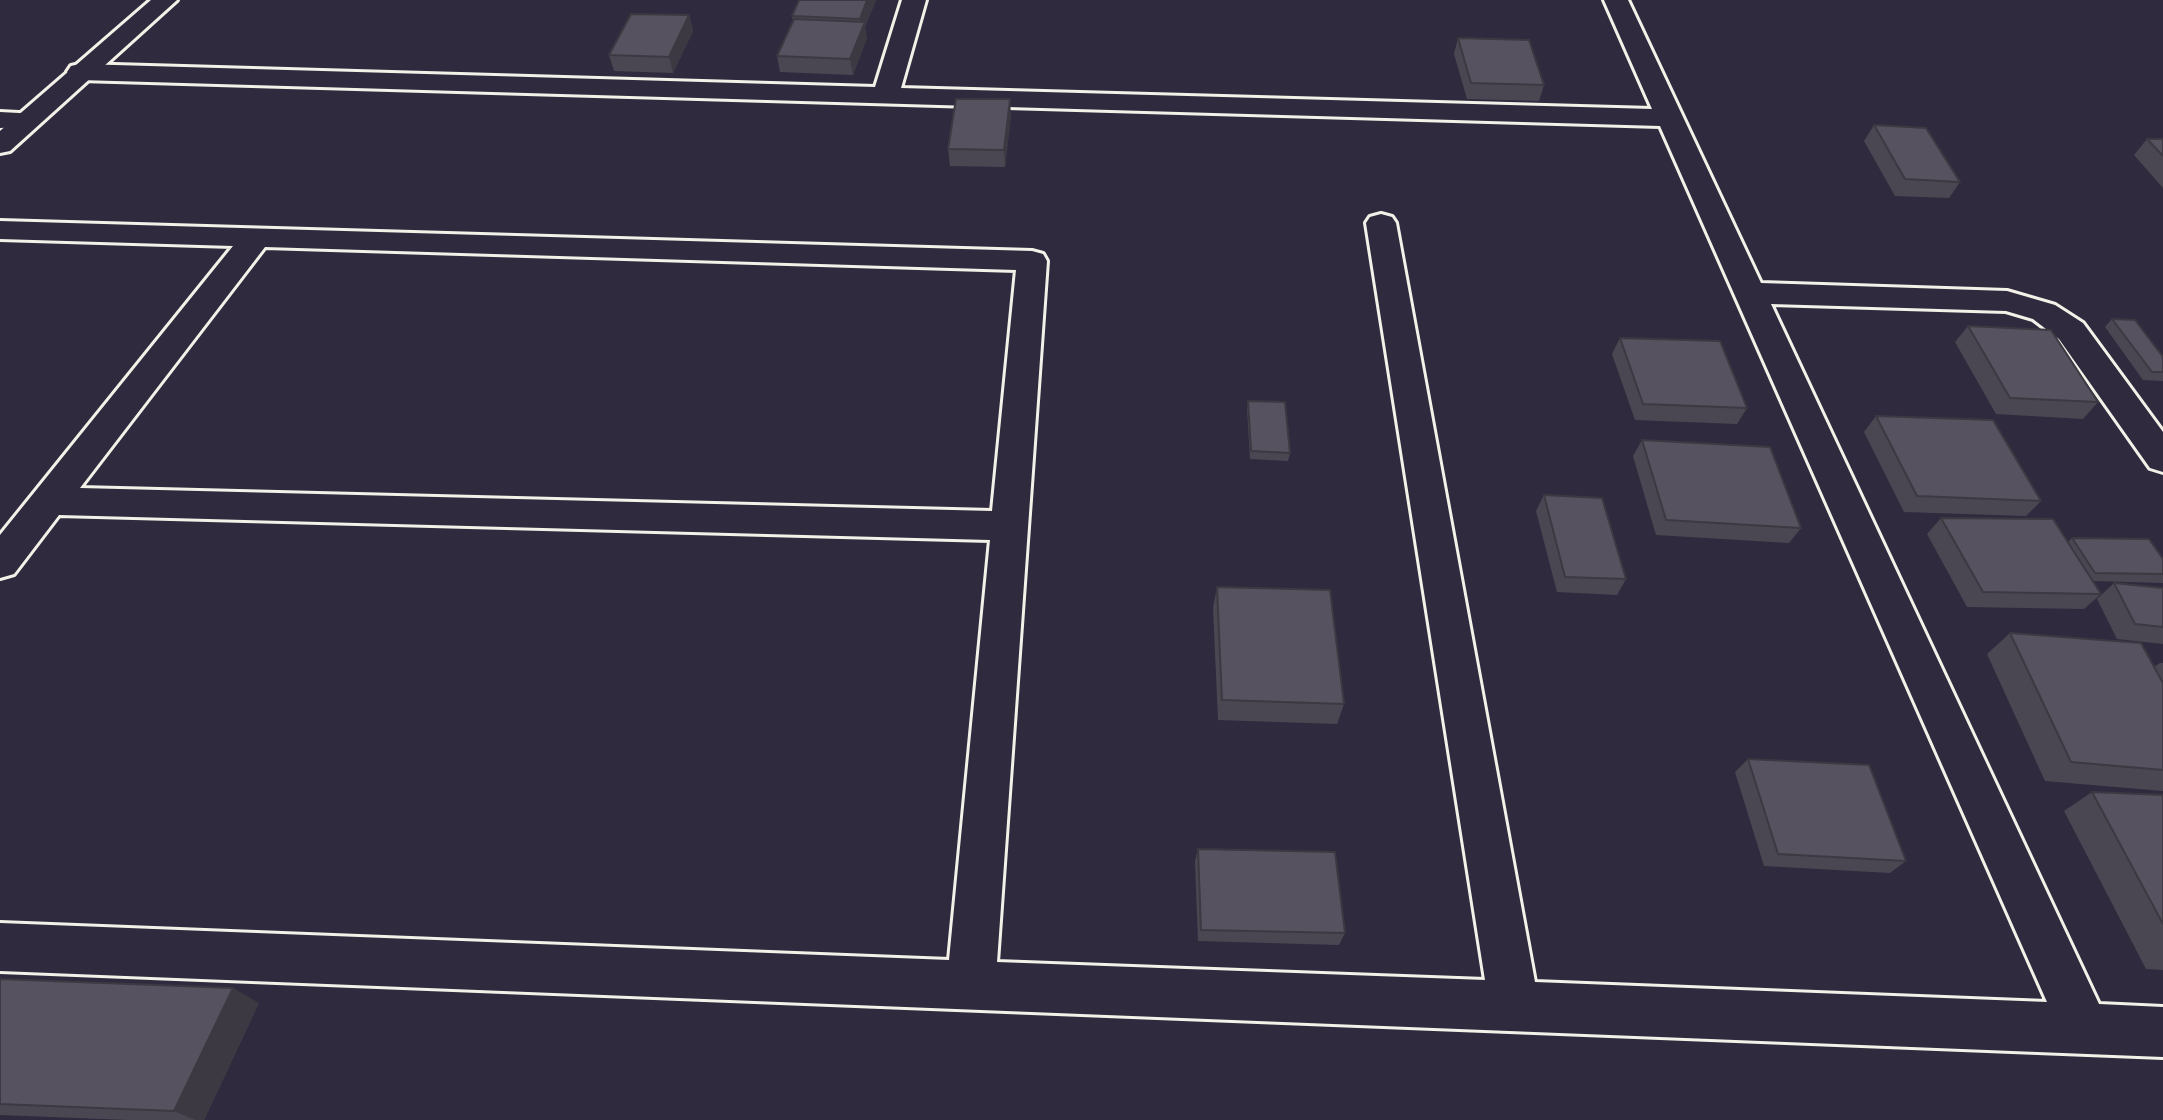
<!DOCTYPE html>
<html>
<head>
<meta charset="utf-8">
<style>
  body { margin:0 }
  canvas { display:block; background:#2f2a3d }
</style>
</head>
<body>
<canvas width="2163" height="1120"></canvas>
<script>
const ctx = document.querySelector('canvas').getContext('2d');
ctx.lineJoin = 'round';
function stroke(path, color, width, dash) {
  ctx.strokeStyle = color;
  ctx.lineWidth = width;
  ctx.lineCap = dash ? 'butt' : 'round';
  ctx.setLineDash(dash || []);
  ctx.stroke(path);
}
function fill(path, color) {
  ctx.fillStyle = color;
  ctx.fill(path, 'evenodd');
}
const minor = new Path2D(`
  M 902,0 L 926,0 L 901,88 L 1652,109 L 1604,0 L 1628,0 L 1761,283 L 2007,291 L 2055,305 L 2083,323 L 2163,432 L 2163,472 L 2150,468 L 2059,339 L 2033,319 L 2006,311 L 1771,304 L 2099,1004 L 2163,1007 L 2163,1057 L 0,971 L 0,923 L 949,960 L 990,540 L 59,515 L 14,574 L 0,578 L 0,535 L 233,246 L 0,239 L 0,221 L 1032,251 L 1043,254 L 1047,261 L 997,962 L 1485,980 L 1366,223 L 1370,217 L 1381,214 L 1392,217 L 1396,223 L 1535,982 L 2047,1002 L 1660,126 L 80,80 L 71,78 L 67,72 L 71,66 L 80,64 L 875,87 ZM 265,247 L 1016,270 L 992,511 L 80,488 Z
  M 0,112 L 37,114 L 41,120 L 37,126 L 0,128 Z`);
const secondary = new Path2D(`
  M 151,0 L 177,0 L 10,151 L 0,153 L 0,131 Z`);
const wall = new Path2D(`
  M 799,0 L 876,0 L 865,27 L 867,38 L 853,75 L 780,72 L 777,56 L 793,21 L 792,16 Z
  M 689,15 L 693,31 L 673,73 L 614,71 L 609,55 Z
  M 1458,38 L 1544,85 L 1539,101 L 1467,99 L 1454,54 Z
  M 1011,115 L 1005,167 L 950,166 L 948,149 Z
  M 1874,125 L 1960,182 L 1949,198 L 1895,196 L 1864,141 Z
  M 2147,139 L 2163,139 L 2163,188 L 2134,155 Z
  M 2112,319 L 2163,357 L 2163,381 L 2143,380 L 2105,327 Z
  M 1968,326 L 2098,402 L 2083,419 L 1996,414 L 1955,342 Z
  M 1620,338 L 1747,408 L 1737,424 L 1635,420 L 1612,354 Z
  M 1248,401 L 1290,453 L 1288,461 L 1250,459 L 1247,409 Z
  M 1876,416 L 2041,501 L 2026,516 L 1904,512 L 1864,432 Z
  M 1642,440 L 1801,528 L 1789,543 L 1656,535 L 1633,456 Z
  M 1544,495 L 1626,579 L 1617,595 L 1557,592 L 1536,511 Z
  M 1941,518 L 2068,542 L 2072,538 L 2163,559 L 2163,583 L 2093,581 L 2101,594 L 2084,609 L 1967,607 L 1927,534 Z
  M 2114,583 L 2163,588 L 2163,644 L 2117,639 L 2097,599 Z
  M 1217,587 L 1344,704 L 1337,724 L 1218,720 L 1213,608 Z
  M 2010,633 L 2154,667 L 2160,663 L 2163,663 L 2163,791 L 2045,781 L 1987,654 Z
  M 1748,759 L 1906,861 L 1890,873 L 1764,866 L 1735,772 Z
  M 2092,792 L 2163,795 L 2163,970 L 2146,969 L 2064,811 Z
  M 1198,849 L 1345,933 L 1339,945 L 1198,941 L 1195,861 Z
  M 0,979 L 259,1003 L 204,1120 L 128,1120 L 0,1115 Z`);
const shadedWall = new Path2D(`
  M 867,0 L 876,0 L 865,27 L 867,38 L 853,75 L 850,59 L 861,31 L 860,19 Z
  M 689,15 L 693,31 L 673,73 L 669,57 Z
  M 1010,99 L 1011,115 L 1005,167 L 1004,150 Z
  M 233,988 L 259,1003 L 204,1120 L 195,1120 L 174,1111 Z`);
const building = new Path2D(`
  M 799,0 L 867,0 L 860,19 L 792,16 Z
  M 631,14 L 689,15 L 669,57 L 609,55 Z
  M 794,19 L 865,22 L 850,59 L 777,56 Z
  M 1458,38 L 1529,40 L 1544,85 L 1471,83 Z
  M 956,99 L 1010,99 L 1004,150 L 948,149 Z
  M 1874,125 L 1926,128 L 1960,182 L 1905,179 Z
  M 2147,139 L 2163,139 L 2163,156 Z
  M 2112,319 L 2135,320 L 2163,357 L 2163,372 L 2152,372 Z
  M 1968,326 L 2051,330 L 2098,402 L 2010,398 Z
  M 1620,338 L 1720,341 L 1747,408 L 1643,404 Z
  M 1248,401 L 1285,402 L 1290,453 L 1251,451 Z
  M 1876,416 L 1993,420 L 2041,501 L 1917,496 Z
  M 1642,440 L 1770,447 L 1801,528 L 1666,520 Z
  M 1544,495 L 1602,498 L 1626,579 L 1565,577 Z
  M 1941,518 L 2053,519 L 2101,594 L 1983,592 Z
  M 2072,538 L 2149,539 L 2163,559 L 2163,574 L 2095,573 Z
  M 2114,583 L 2163,588 L 2163,627 L 2135,624 Z
  M 1217,587 L 1330,590 L 1344,704 L 1222,700 Z
  M 2010,633 L 2141,643 L 2163,683 L 2163,770 L 2071,762 Z
  M 1748,759 L 1869,765 L 1906,861 L 1778,854 Z
  M 2092,792 L 2163,795 L 2163,924 Z
  M 1198,849 L 1335,852 L 1345,933 L 1201,930 Z
  M 0,979 L 233,988 L 174,1111 L 0,1104 Z`);
stroke(minor, '#f4f1e8', 6);
stroke(secondary, '#f4f1e8', 6);
fill(minor, '#2f2a3d');
fill(secondary, '#2f2a3d');
fill(wall, '#4a4752');
fill(shadedWall, '#3c3942');
fill(building, '#56525f');
stroke(building, '#3c3942', 2);
</script>
</body>
</html>
